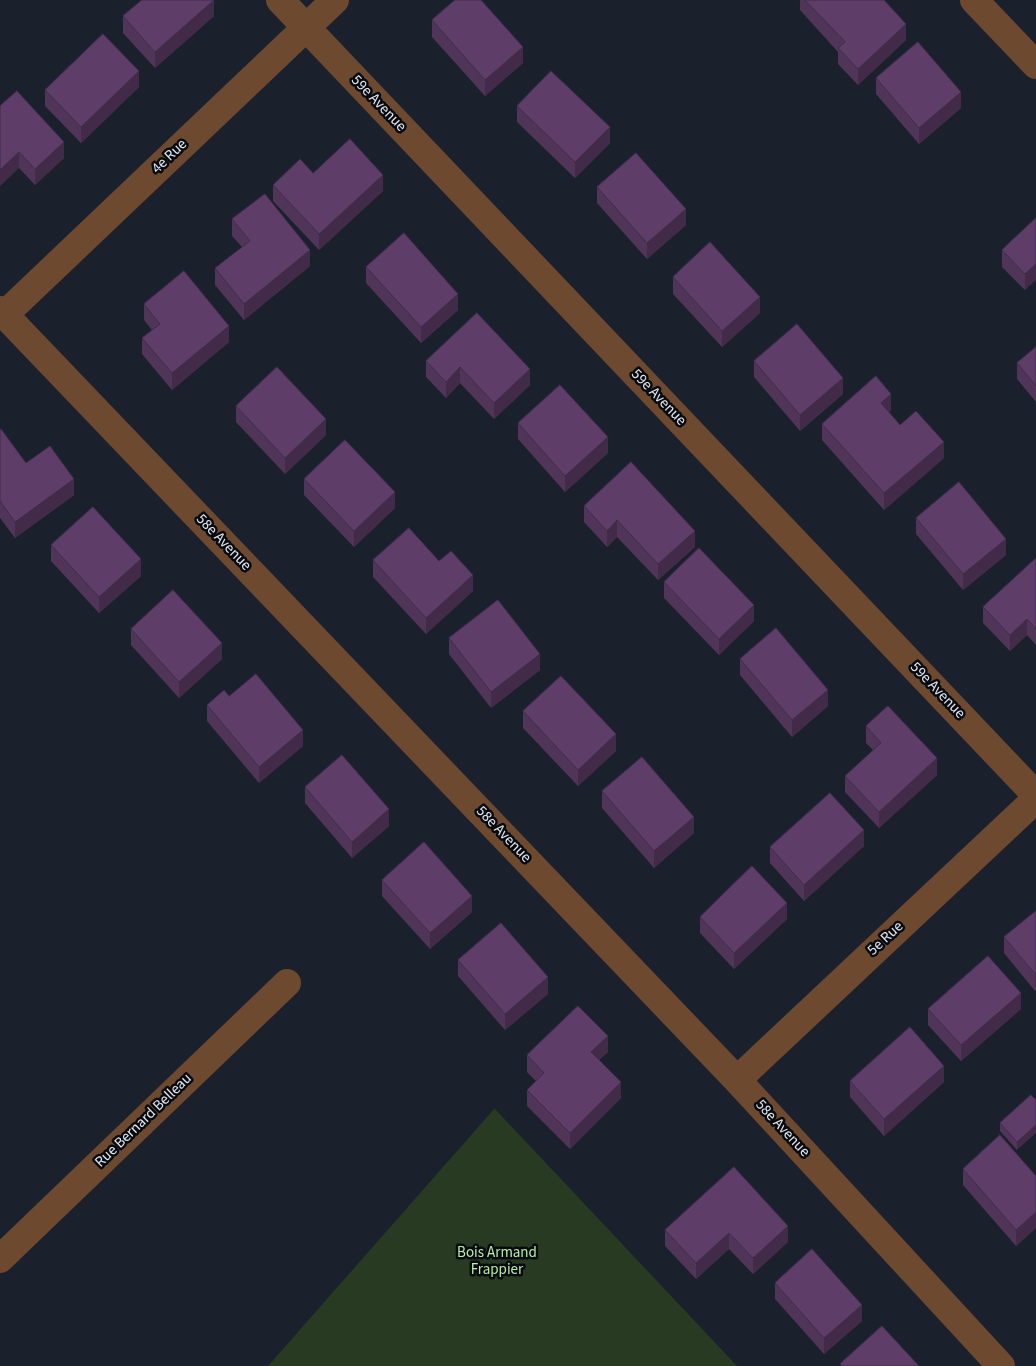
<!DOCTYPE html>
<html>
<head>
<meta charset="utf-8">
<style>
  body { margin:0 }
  canvas { display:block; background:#1a202c }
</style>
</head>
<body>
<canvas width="1036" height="1366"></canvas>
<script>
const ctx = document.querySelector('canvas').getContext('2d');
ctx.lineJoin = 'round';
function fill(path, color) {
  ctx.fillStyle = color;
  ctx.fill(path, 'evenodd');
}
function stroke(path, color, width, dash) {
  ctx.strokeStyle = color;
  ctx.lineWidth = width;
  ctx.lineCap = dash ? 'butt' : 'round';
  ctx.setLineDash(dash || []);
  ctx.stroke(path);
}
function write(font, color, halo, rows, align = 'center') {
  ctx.font = font + ' "Source Sans 3",sans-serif';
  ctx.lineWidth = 5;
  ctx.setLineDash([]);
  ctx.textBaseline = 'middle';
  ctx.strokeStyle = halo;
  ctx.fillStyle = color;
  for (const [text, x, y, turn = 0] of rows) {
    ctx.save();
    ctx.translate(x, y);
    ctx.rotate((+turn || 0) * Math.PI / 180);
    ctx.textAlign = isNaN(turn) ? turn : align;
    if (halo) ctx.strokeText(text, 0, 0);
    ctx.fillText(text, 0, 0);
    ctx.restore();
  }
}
const green = new Path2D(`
  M 495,1108 L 495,1109 L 737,1366 L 268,1366 Z`);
const minor = new Path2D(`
  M 280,0 L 1036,795
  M 974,0 L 1036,65
  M 0,310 L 737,1080 L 1001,1366
  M 4,315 L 335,0
  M 737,1080 L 1036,799
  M 0,1259 L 287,983`);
const wall = new Path2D(`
  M 800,0 L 884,0 L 906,40 L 858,85 L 838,64 L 838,52 L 800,10 Z
  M 123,16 L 214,16 L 155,68 L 123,33 Z
  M 432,20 L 523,63 L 485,96 L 432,37 Z
  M 876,78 L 961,108 L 919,144 L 876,94 Z
  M 139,87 L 81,143 L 45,106 L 45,90 Z
  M 0,106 L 64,158 L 35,185 L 19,168 Z
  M 517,106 L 610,143 L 575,178 L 517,122 Z
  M 313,173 L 383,191 L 319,250 L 273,201 L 273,185 Z
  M 597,187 L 686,225 L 647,259 L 597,203 Z
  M 1036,218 L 1025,290 L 1002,267 L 1002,250 Z
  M 232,219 L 310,266 L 244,320 L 215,285 L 215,268 L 242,247 L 232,236 Z
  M 366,267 L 458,310 L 421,343 L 366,283 Z
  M 673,277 L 760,313 L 722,347 L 673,294 Z
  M 144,304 L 229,342 L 172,390 L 142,354 L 142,338 L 152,330 L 144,320 Z
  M 477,313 L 530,385 L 494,419 L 460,383 L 446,398 L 426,377 L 426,361 Z
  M 1036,347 L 1036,402 L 1017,379 L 1017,363 Z
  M 754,361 L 843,394 L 800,431 L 754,377 Z
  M 236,406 L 326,435 L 285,474 L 236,422 Z
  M 891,410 L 889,412 L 900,425 L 944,458 L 884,510 L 822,440 L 822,424 Z
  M 518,423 L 608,453 L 565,492 L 518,439 Z
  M 0,430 L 26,463 L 74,495 L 15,538 L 0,518 Z
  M 304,479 L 395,508 L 354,547 L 304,495 Z
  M 584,506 L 695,547 L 658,580 L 617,537 L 607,547 L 584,522 Z
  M 916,518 L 1006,555 L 963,590 L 916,534 Z
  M 51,545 L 141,576 L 99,613 L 51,561 Z
  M 373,560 L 439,561 L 473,591 L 426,634 L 373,577 Z
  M 1036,560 L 1036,645 L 1027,635 L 1010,651 L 983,623 L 983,607 Z
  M 664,582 L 754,621 L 719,655 L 664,598 Z
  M 131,629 L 222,659 L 179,698 L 131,645 Z
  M 449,638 L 540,670 L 491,708 L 449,654 Z
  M 740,659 L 828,706 L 792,737 L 740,675 Z
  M 229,696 L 303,746 L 259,783 L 207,721 L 207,705 Z
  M 523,711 L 616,751 L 578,786 L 523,728 Z
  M 866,726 L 937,775 L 879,828 L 845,792 L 845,776 L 873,750 L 866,743 Z
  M 305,787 L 389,826 L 352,858 L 305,803 Z
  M 602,791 L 694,833 L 654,868 L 602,808 Z
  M 864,846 L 804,901 L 770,863 L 770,847 Z
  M 382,880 L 472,912 L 430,949 L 382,896 Z
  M 1036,911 L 1036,990 L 1035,991 L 1004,953 L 1004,937 Z
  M 700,917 L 787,919 L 734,969 L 700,933 Z
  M 458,960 L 548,994 L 505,1030 L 458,976 Z
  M 928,1009 L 1021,1009 L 961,1061 L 928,1025 Z
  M 608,1052 L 599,1060 L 621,1098 L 570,1149 L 527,1106 L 527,1090 L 536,1081 L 527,1072 L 527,1055 Z
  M 850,1081 L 944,1082 L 884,1136 L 850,1097 Z
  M 1031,1095 L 1017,1150 L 1000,1131 L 1000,1123 Z
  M 963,1169 L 1036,1176 L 1036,1228 L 1016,1246 L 963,1185 Z
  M 788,1226 L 788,1242 L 753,1274 L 729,1249 L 696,1279 L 665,1246 L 665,1230 Z
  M 775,1283 L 862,1321 L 824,1354 L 775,1299 Z`);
const shadedWall = new Path2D(`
  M 214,0 L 214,16 L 155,68 L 155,52 Z
  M 906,24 L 906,40 L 858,85 L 858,69 Z
  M 523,47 L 523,63 L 485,96 L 485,80 Z
  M 139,71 L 139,87 L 81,143 L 81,127 Z
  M 961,92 L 961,108 L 919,144 L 919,128 Z
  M 610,127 L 610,143 L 575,178 L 575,162 Z
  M 64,142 L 64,158 L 35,185 L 35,169 Z
  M 19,152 L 19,168 L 0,186 L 0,170 Z
  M 383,175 L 383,191 L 319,250 L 319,234 Z
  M 686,209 L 686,225 L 647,259 L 647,243 Z
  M 310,250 L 310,266 L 244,320 L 244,304 Z
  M 1036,264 L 1036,280 L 1025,290 L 1025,274 Z
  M 458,294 L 458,310 L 421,343 L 421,327 Z
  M 760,297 L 760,313 L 722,347 L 722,331 Z
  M 229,326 L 229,342 L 172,390 L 172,373 Z
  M 460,367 L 460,383 L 446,398 L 446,382 Z
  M 530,369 L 530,385 L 494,419 L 494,403 Z
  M 843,378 L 843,394 L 800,431 L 800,415 Z
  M 891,394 L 891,410 L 881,419 L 881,403 Z
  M 326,419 L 326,435 L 285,474 L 285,458 Z
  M 608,437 L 608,453 L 565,492 L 565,476 Z
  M 944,442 L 944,458 L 884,510 L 884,493 Z
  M 74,479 L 74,495 L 15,538 L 15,522 Z
  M 395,492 L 395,508 L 354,547 L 354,531 Z
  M 617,520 L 617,537 L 607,547 L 607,531 Z
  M 695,531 L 695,547 L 658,580 L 658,564 Z
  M 1006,539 L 1006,555 L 963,590 L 963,574 Z
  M 141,559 L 141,576 L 99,613 L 99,597 Z
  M 473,575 L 473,591 L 426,634 L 426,618 Z
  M 754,605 L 754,621 L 719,655 L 719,639 Z
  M 1027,619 L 1027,635 L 1010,651 L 1010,635 Z
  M 222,643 L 222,659 L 179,698 L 179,682 Z
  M 540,654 L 540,670 L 491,708 L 491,692 Z
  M 828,690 L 828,706 L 792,737 L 792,720 Z
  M 303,730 L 303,746 L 259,783 L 259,767 Z
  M 616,734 L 616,751 L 578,786 L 578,770 Z
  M 937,758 L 937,775 L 879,828 L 879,812 Z
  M 389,809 L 389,826 L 352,858 L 352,842 Z
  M 694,817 L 694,833 L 654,868 L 654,851 Z
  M 864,830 L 864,846 L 804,901 L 804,885 Z
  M 472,896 L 472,912 L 430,949 L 430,933 Z
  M 787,903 L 787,919 L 734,969 L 734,953 Z
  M 1035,974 L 1036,974 L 1035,991 Z
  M 548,977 L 548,994 L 505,1030 L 505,1014 Z
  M 1021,993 L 1021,1009 L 961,1061 L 961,1045 Z
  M 608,1036 L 608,1052 L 591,1068 L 591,1052 Z
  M 944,1066 L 944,1082 L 884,1136 L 884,1119 Z
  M 621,1082 L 621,1098 L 570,1149 L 570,1133 Z
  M 1036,1125 L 1036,1133 L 1017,1150 L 1017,1142 Z
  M 1036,1212 L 1036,1228 L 1016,1246 L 1016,1230 Z
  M 788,1226 L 788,1242 L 753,1274 L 753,1258 Z
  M 729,1233 L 729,1249 L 696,1279 L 696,1263 Z
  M 862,1305 L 862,1321 L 824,1354 L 824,1338 Z`);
const building = new Path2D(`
  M 142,0 L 214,0 L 155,52 L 123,16 Z
  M 455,0 L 481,0 L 523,47 L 485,80 L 432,20 Z
  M 805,0 L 884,0 L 906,24 L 858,69 L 838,48 L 845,42 Z
  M 103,34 L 139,71 L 81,127 L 45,90 Z
  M 918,42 L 961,92 L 919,128 L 876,78 Z
  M 551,71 L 610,127 L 575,162 L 517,106 Z
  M 17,91 L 64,142 L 35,169 L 19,152 L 0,170 L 0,106 Z
  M 350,139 L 383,175 L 319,234 L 273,185 L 300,159 L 313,173 Z
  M 636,153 L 686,209 L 647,243 L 597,187 Z
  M 265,194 L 310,250 L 244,304 L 215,268 L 250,241 L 232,219 Z
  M 1036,218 L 1036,264 L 1025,274 L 1002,250 Z
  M 404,233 L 458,294 L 421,327 L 366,267 Z
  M 710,242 L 760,297 L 722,331 L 673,277 Z
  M 184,271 L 229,326 L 172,373 L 142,338 L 160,324 L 144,304 Z
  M 477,313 L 530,369 L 494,403 L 460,367 L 446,382 L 426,361 Z
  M 797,324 L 843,378 L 800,415 L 754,361 Z
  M 1036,347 L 1036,386 L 1017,363 Z
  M 277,367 L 326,419 L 285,458 L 236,406 Z
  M 876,376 L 891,394 L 881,403 L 900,425 L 916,411 L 944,442 L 884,493 L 822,424 Z
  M 560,385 L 608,437 L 565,476 L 518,423 Z
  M 1,429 L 26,463 L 50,446 L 74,479 L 15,522 L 0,501 L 0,430 Z
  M 345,440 L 395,492 L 354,531 L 304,479 Z
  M 631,462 L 695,531 L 658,564 L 617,520 L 607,531 L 584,506 Z
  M 959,482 L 1006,539 L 963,574 L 916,518 Z
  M 93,507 L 141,559 L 99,597 L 51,545 Z
  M 409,528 L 439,561 L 451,551 L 473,575 L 426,618 L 373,560 Z
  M 699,548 L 754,605 L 719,639 L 664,582 Z
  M 1035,559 L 1036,560 L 1036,629 L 1027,619 L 1010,635 L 983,607 Z
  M 173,590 L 222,643 L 179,682 L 131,629 Z
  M 498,600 L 540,654 L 491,692 L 449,638 Z
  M 776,628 L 828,690 L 792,720 L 740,659 Z
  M 256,674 L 303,730 L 259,767 L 207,705 L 224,690 L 229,696 Z
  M 561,676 L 616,734 L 578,770 L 523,711 Z
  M 888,706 L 937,758 L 879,812 L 845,776 L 881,743 L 866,726 Z
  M 342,755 L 389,809 L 352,842 L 305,787 Z
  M 642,757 L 694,817 L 654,851 L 602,791 Z
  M 830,793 L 864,830 L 804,885 L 770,847 Z
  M 424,842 L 472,896 L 430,933 L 382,880 Z
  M 752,866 L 787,903 L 734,953 L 700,917 Z
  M 1036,911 L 1036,974 L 1035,974 L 1004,937 Z
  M 501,923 L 548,977 L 505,1014 L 458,960 Z
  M 988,956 L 1021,993 L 961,1045 L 928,1009 Z
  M 578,1006 L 608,1036 L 591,1052 L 621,1082 L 570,1133 L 527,1090 L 544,1073 L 527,1055 Z
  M 910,1027 L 944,1066 L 884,1119 L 850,1081 Z
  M 1031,1095 L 1036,1100 L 1036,1125 L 1017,1142 L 1000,1123 Z
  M 1000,1135 L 1036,1176 L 1036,1212 L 1016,1230 L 963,1169 Z
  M 734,1167 L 788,1226 L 753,1258 L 729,1233 L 696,1263 L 665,1230 Z
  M 812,1249 L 862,1305 L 824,1338 L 775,1283 Z
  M 882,1326 L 919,1366 L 842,1366 L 840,1364 Z`);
const streetNames = [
  ["59e Avenue",378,104,46],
  ["4e Rue",170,157,-44],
  ["59e Avenue",658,398,46],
  ["58e Avenue",223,543,46],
  ["59e Avenue",937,691,46],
  ["58e Avenue",503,835,46],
  ["5e Rue",886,939,-43],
  ["Rue Bernard Belleau",144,1121,-44],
  ["58e Avenue",782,1129,47]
];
const parkNames = [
  ["Bois Armand",497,1254],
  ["Frappier",497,1271]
];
fill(green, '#283a22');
stroke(minor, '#6d4930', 28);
fill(wall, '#513559');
fill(shadedWall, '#422b49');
fill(building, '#5e3e68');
stroke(building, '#422b49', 1);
write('15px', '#e6eaf2', '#070a0f', streetNames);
write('15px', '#b9eda6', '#070a0f', parkNames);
</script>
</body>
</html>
